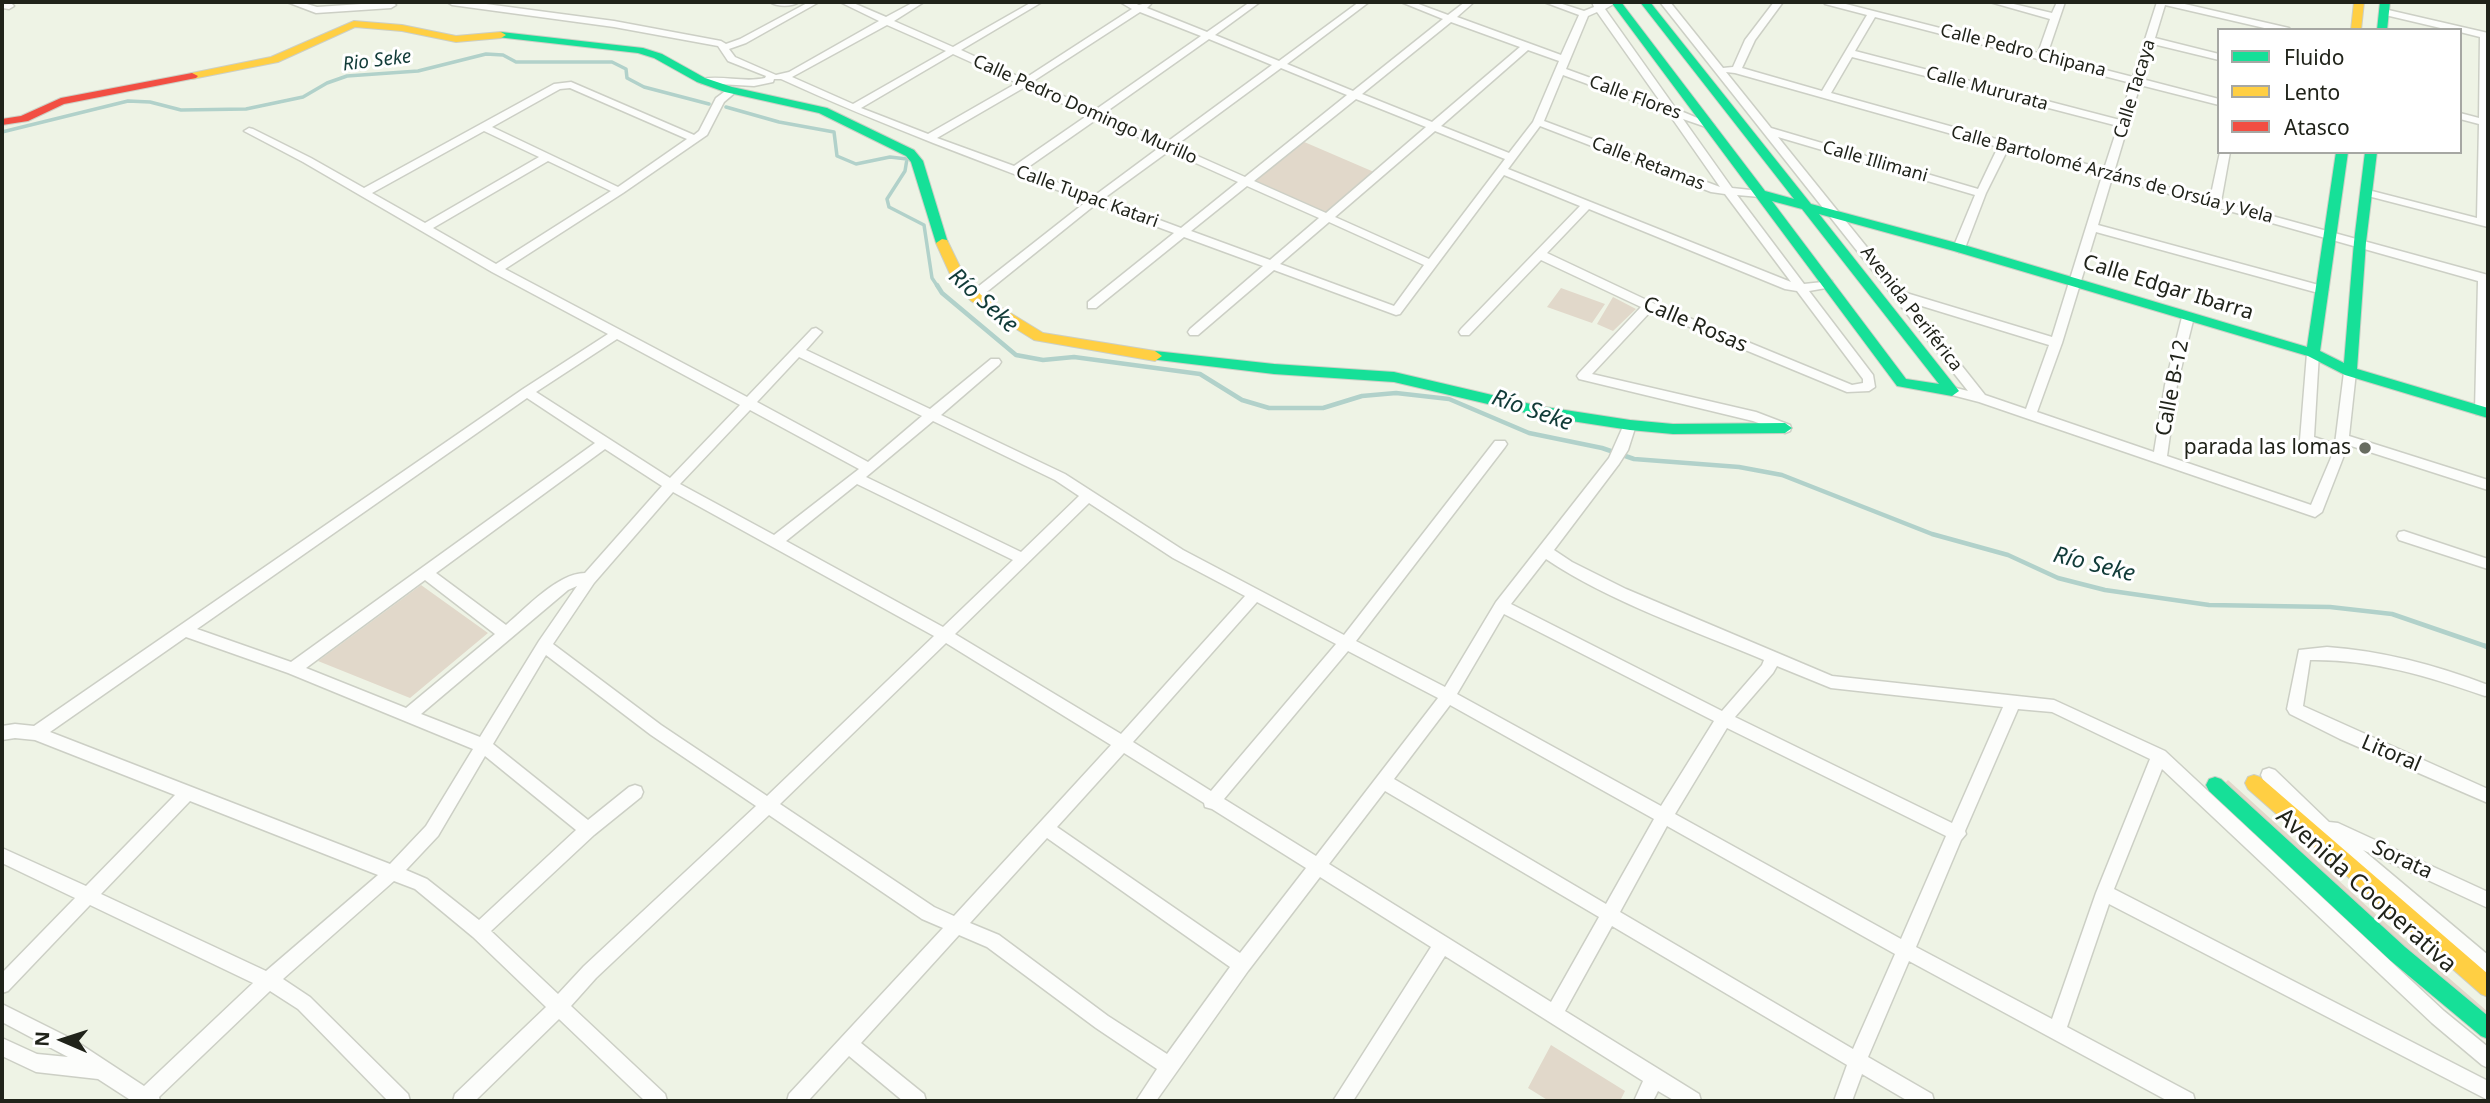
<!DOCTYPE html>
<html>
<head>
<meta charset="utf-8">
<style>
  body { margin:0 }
  #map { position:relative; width:2490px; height:1103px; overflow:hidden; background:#eef3e5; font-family:"Noto Sans",sans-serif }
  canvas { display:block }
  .frame { position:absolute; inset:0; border:4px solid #20231a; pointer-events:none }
  .legend { position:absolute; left:2217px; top:28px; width:245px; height:126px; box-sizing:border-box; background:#fff; border:2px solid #a6a7a3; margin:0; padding:9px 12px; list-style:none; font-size:21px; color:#20231a }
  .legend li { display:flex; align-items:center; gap:14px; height:35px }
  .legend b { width:35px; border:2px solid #a6a7a3 }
  .north { position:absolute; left:28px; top:1005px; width:70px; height:70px; -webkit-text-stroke:5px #fff; paint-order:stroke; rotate:273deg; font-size:19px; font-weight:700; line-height:28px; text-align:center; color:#20231a }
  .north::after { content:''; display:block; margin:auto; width:24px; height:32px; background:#20231a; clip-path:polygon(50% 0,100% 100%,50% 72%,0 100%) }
</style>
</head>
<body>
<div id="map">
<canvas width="2490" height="1103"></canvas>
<div class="frame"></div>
<ul class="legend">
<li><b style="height:9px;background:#16e098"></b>Fluido</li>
<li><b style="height:9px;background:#ffcf43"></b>Lento</li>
<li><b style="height:9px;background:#f24e42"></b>Atasco</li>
</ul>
<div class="north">N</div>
</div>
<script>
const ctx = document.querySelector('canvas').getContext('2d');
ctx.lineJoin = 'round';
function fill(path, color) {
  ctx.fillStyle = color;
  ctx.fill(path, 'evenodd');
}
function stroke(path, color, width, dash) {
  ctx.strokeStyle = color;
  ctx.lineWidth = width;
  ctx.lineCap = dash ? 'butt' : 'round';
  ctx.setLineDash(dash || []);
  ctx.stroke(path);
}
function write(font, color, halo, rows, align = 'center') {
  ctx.font = font + ' "Noto Sans",sans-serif';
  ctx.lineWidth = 6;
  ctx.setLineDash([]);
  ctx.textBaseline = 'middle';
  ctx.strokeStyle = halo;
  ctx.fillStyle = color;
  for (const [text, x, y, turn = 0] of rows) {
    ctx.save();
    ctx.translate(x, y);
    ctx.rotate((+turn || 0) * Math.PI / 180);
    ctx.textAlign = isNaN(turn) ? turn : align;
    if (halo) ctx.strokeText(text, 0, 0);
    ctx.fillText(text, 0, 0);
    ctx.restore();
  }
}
const green = new Path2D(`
  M 1302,141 L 1374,172 L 1326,214 L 1253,181 Z
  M 1561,288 L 1605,304 L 1592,323 L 1547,307 Z
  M 1613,297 L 1636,309 L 1613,331 L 1597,324 Z
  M 421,585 L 488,633 L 410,698 L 318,661 Z
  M 2228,780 L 2381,919 L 2488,1012 L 2488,1029 L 2371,928 L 2222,786 Z
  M 1551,1045 L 1625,1091 L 1620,1101 L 1549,1101 L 1528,1088 Z`);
const streamFar2 = new Path2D(`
  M 726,107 L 779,122 L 834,132 L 837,156 L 856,164 L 890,157 L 907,159 L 905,171 L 887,199 L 889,207 L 924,225 L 932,278 L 938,287
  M 2,132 L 128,101 L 150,102 L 181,110 L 246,109 L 303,97 L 327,83 L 347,76 L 418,71 L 486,54 L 503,55 L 516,62 L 612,62 L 626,69 L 627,78 L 644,87 L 709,104`);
const streamFar1 = new Path2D(`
  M 937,285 L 942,293 L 1016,355 L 1043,360 L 1074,357 L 1200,374 L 1242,400 L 1269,408 L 1323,408 L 1362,396 L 1396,393 L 1449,399 L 1529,433 L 1602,448 L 1634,459 L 1739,467 L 1782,475 L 1932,534 L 2008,555 L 2058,578 L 2105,590 L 2209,605 L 2330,607 L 2392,614 L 2488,647`);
const stream = new Path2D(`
  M 2485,646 L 2488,647`);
const street = new Path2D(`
  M 2,2 L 12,4 L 14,6 L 9,9 L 2,8 Z
  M 287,2 L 300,2 L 317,7 L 391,2 L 396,5 L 391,8 L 316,13 Z
  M 447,2 L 471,2 L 614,21 L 721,41 L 726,44 L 740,39 L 809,2 L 819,2 L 746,43 L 729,49 L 735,57 L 776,75 L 789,72 L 879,21 L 840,2 L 851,2 L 886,17 L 914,2 L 924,2 L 894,21 L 953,47 L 1032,2 L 1042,2 L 961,50 L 1024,79 L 1132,9 L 1120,2 L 1132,2 L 1139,5 L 1149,2 L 1151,4 L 1147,8 L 1207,32 L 1250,2 L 1260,2 L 1215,35 L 1279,61 L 1359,2 L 1369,2 L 1287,64 L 1353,91 L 1443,19 L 1401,2 L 1413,2 L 1448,15 L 1465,2 L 1474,2 L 1457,17 L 1561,55 L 1579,15 L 1544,2 L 1556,2 L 1584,11 L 1594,7 L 1592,2 L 1601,4 L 1617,2 L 1605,9 L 1676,109 L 1714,125 L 1709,128 L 1683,119 L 1732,188 L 1760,191 L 1765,194 L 1760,197 L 1737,195 L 1804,284 L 1832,281 L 1832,287 L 1809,291 L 1873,375 L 1875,387 L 1869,391 L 1847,392 L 1651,311 L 1592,374 L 1756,412 L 1790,425 L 1791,428 L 1790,431 L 1785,433 L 1753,421 L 1579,379 L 1577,376 L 1579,373 L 1641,307 L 1541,260 L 1469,335 L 1461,335 L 1459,332 L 1461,329 L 1580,206 L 1504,175 L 1400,314 L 1396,315 L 1274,270 L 1198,335 L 1190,335 L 1188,332 L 1190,329 L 1263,266 L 1184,237 L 1096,308 L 1088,308 L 1088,302 L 1174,233 L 1096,204 L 978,299 L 970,299 L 970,293 L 1087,201 C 984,163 882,125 781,79 L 774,79 L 773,82 L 754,86 L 701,83 L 701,79 C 723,75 744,83 765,78 L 766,76 L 728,61 L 718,46 L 614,27 L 452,5 ZM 1140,12 L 1201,36 L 1095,110 L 1032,82 ZM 1597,12 L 1662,104 L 1566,69 L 1588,16 ZM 1451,22 L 1520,47 L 1432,122 L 1362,94 ZM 887,25 L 946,51 L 853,104 L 792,77 ZM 1209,39 L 1272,65 L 1167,142 L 1103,114 ZM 1528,50 L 1559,61 L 1533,122 L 1509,153 L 1441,126 ZM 953,54 L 1017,83 L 928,134 L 861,108 ZM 1281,68 L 1347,95 L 1245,177 L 1175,146 ZM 1563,75 L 1669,114 L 1720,187 L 1544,121 ZM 1025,87 L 1088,115 L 1014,166 L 937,138 ZM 1356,99 L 1426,127 L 1326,213 L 1254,181 ZM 1097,119 L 1160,147 L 1094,196 L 1024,170 ZM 1540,126 L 1711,192 L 1725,194 L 1791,282 L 1508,169 ZM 1435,131 L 1505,159 L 1429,259 L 1335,217 ZM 1169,151 L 1238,182 L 1181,228 L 1103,199 ZM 1247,186 L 1319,218 L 1270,260 L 1191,231 ZM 1589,209 L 1785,289 L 1797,291 L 1863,379 L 1863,383 L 1852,385 L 1653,303 L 1547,253 ZM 1329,222 L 1424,265 L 1394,306 L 1280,264 Z
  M 770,2 L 799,2 C 792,7 777,7 770,2 Z
  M 1660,2 L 1670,2 L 1723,68 L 1733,67 L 1745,40 L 1774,2 L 1783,2 L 1755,40 L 1742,68 L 1822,91 L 1867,15 L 1825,4 L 1824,2 L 1838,2 L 2038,53 L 2050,19 L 1990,2 L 2005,2 L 2052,13 L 2057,2 L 2065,2 L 2047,55 L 2133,77 L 2157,2 L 2176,2 L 2289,28 L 2291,30 L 2273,30 L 2165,5 L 2155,38 L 2219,54 L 2219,60 L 2153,44 L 2142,79 L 2219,99 L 2219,105 L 2140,85 L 2114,172 L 2210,199 L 2220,152 L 2230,152 L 2221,202 L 2488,275 L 2487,411 L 2486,414 L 2476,414 L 2475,411 L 2478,281 L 2112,178 L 2098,225 L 2326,287 L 2328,290 L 2322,294 L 2096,232 L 2062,343 L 2037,412 L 2154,452 L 2165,385 L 2182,317 L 2188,313 L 2194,317 L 2177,385 L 2167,456 L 2311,505 L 2333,453 L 2302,443 L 2300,440 L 2307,353 L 2313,349 L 2319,353 L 2314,437 L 2335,444 L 2344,372 L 2346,369 L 2354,369 L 2356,372 L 2349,436 L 2488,480 L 2488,490 L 2348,445 L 2322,512 L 2315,517 L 1979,402 L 1948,394 L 1946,391 L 1948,388 L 1952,387 L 1968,391 ZM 1875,17 L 2131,83 L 2120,120 L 1855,51 ZM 1852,57 L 2118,126 L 2104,169 L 1831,93 ZM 1726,72 L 1735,73 L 1998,147 L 1978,189 L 1771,128 ZM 1778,137 L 1975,195 L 1953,248 L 1959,252 L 1965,248 L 1986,193 L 2008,149 L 2102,176 L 2052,337 L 1903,292 ZM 1912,303 L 2049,345 L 2026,409 L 1985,395 Z
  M 2384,9 L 2488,33 L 2488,227 L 2364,195 L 2363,193 L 2368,190 L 2477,218 L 2479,124 L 2460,119 L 2460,113 L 2479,118 L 2480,37 L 2460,32 L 2460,30 L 2449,30 L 2381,14 L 2381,10 Z
  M 571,82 L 694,135 L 699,131 L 716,98 L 728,89 L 737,91 L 724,102 L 707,135 L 623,193 L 505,269 L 747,397 L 812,329 L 816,328 L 822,332 L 806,350 L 930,409 L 991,359 L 999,359 L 1001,362 L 999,365 L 941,415 L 1065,474 L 1183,550 L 1344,635 L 1495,441 L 1505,441 L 1507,444 L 1505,447 L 1356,641 L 1445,687 L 1496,602 L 1609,458 L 1625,422 L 1635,422 L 1636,425 L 1628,450 L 1619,464 L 1554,550 L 1572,562 L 1626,589 L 1832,676 L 2054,700 L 2165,751 L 2444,1011 L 2488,1047 L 2488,1068 L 2482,1065 L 2432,1023 L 2162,769 L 2114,889 L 2488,1081 L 2488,1100 L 2109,904 L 2067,1027 L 2193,1094 L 2195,1101 L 2168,1101 L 1909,961 L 1868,1057 L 1932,1094 L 1934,1101 L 1908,1101 L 1862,1074 L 1852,1101 L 1834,1101 L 1847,1065 L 1612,926 L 1565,1011 L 1699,1094 L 1701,1101 L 1675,1101 L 1658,1091 L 1653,1101 L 1634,1101 L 1643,1081 L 1445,956 L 1353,1101 L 1333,1101 L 1431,947 L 1320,877 L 1248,971 L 1156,1101 L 1136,1101 L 1157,1069 L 1096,1028 L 987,947 L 959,935 L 861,1043 L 924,1094 L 926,1101 L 903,1101 L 849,1056 L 808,1101 L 787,1101 L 789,1094 L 943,928 L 922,919 L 769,815 L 596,978 L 571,1006 L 665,1094 L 667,1101 L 645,1101 L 559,1019 L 475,1101 L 453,1101 L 455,1094 L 546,1007 L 473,937 L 415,889 L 394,881 L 283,979 L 310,997 L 408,1094 L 410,1101 L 388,1101 L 298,1009 L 270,991 L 159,1097 L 160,1101 L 132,1101 L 98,1079 L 36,1072 L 2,1056 L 2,1038 L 37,1054 L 68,1057 L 2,1022 L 2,1004 L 74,1040 L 144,1086 L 253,983 L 90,905 L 8,991 L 2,993 L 2,973 L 75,898 L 2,863 L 2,848 L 86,886 L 175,795 L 35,740 L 15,738 L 2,740 L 2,726 L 15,724 L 34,726 L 523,389 L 608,334 L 492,272 L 303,162 L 244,131 L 249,128 L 253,129 L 311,158 L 364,188 L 554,84 ZM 570,88 L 687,139 L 618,187 L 492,127 L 560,89 ZM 484,131 L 539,157 L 425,223 L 372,193 ZM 548,161 L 611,191 L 496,264 L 433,228 ZM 617,339 L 740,405 L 670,478 L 536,392 ZM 799,357 L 922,416 L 868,462 L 757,402 ZM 527,398 L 595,443 L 291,662 L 197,629 ZM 750,410 L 859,469 L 774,535 L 680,484 ZM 933,421 L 1055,480 L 1079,496 L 1021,552 L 866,477 ZM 605,449 L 662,486 L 585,573 C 558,573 526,608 506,625 L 436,573 ZM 857,484 L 1013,560 L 943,627 L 786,541 ZM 673,492 L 934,636 L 767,796 L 661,725 L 553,644 L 594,583 ZM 1089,503 L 1173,558 L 1245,596 L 1121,734 L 955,634 ZM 1546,559 C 1608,601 1695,631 1764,660 L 1762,665 L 1722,711 L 1511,604 ZM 425,580 L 495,634 L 406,708 L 306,668 ZM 577,586 L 539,641 L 480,737 L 421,714 L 568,590 ZM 1257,602 L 1336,644 L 1211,791 L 1133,742 ZM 1504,614 L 1714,721 L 1661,806 L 1457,694 ZM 186,637 L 288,673 L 473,749 L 426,826 L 390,864 L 50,732 ZM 946,643 L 1111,745 L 954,916 L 934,907 L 780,804 ZM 1348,651 L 1438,698 L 1316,856 L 1224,799 ZM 546,655 L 651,735 L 756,806 L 584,966 L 558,994 L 491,931 L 594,835 L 641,797 L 643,792 L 641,787 L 635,785 L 629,787 L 588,820 L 493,744 ZM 1777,666 L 1831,688 L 2003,707 L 1952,823 L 1735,717 L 1773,673 ZM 1450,705 L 1654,819 L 1606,904 L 1394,779 ZM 2018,709 L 2052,712 L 2150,759 L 2096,893 L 2052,1019 L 1916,947 L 1961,840 L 1966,834 L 1965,831 ZM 1727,728 L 1946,836 L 1901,939 L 1675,814 ZM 1124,753 L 1204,803 L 1205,807 L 1212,809 L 1306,868 L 1240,953 L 1057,827 ZM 485,756 L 576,830 L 479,920 L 427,879 L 406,870 L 438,836 ZM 1385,791 L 1599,917 L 1551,1002 L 1329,864 ZM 190,801 L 378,875 L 266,971 L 101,894 ZM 1667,826 L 1895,954 L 1853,1049 L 1620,912 ZM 1047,838 L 1230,967 L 1167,1054 L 1108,1016 L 999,935 L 970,923 Z
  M 2404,531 L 2488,559 L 2488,569 L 2399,540 L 2397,536 L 2399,532 Z
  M 2327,647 C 2383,651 2436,665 2488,685 L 2488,695 L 2485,696 C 2427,676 2372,659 2310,660 L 2303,706 L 2488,789 L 2488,803 L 2340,739 L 2290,714 L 2287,709 L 2299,650 Z
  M 2269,768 L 2275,770 L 2329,822 L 2338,823 L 2488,892 L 2488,908 L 2363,850 L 2488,955 L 2488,974 L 2482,972 L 2309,825 L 2263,780 L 2261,775 L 2263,770 Z`);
const fast = new Path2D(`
  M 1611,2 L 1621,2 L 1765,191 L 1794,199 L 1640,2 L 1650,2 L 1811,204 L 1964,245 L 2307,347 L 2336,152 L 2348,152 L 2320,351 L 2344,363 L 2354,242 L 2365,152 L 2377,152 L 2366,242 L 2357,369 L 2488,408 L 2488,418 L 2345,375 L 2308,356 L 1954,251 L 1819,214 L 1959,391 L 1952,396 L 1897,386 ZM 1772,201 L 1802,209 L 1939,384 L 1906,379 Z
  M 2380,2 L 2390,2 L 2387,30 L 2377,30 Z
  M 501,32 L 643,48 L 662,54 L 705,78 L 732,87 L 827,108 L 914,150 L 923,161 L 948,243 L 942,247 L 936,243 L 911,162 L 906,156 L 819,113 L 725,92 L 697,82 L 654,58 L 638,53 L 497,37 L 496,35 Z
  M 1155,351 L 1274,364 L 1394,372 L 1539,406 L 1630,420 L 1673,424 L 1785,423 L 1792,428 L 1785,433 L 1673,434 L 1630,430 L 1539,416 L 1394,382 L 1274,374 L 1150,359 L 1148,356 L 1150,353 Z
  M 2215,777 L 2221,779 L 2405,947 L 2488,1016 L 2488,1039 L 2481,1036 L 2391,961 L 2209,791 L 2206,785 L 2209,779 Z`);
const slow = new Path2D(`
  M 2354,2 L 2364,2 L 2361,30 L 2351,30 Z
  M 354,21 L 402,25 L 456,36 L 501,32 L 506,35 L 501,38 L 456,42 L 402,31 L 355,27 L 278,62 L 192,79 L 186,76 L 192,73 L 271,57 Z
  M 942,239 L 947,240 L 963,273 L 981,295 L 1043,333 L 1155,351 L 1162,356 L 1155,361 L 1034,340 L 971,301 L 950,274 L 936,243 Z
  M 2254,775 L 2260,777 L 2488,974 L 2488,997 L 2481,994 L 2248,789 L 2245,783 L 2248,777 Z`);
const jam = new Path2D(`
  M 192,73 L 198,76 L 196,78 L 64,104 L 28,121 L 2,125 L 2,119 L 21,116 L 61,98 Z`);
const markers = [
  [2365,448,7,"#686c61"]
];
const farStreetnames = [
  ["Calle Pedro Chipana",2023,51,14],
  ["Calle Mururata",1987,89,15],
  ["Calle Tacaya",2135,89,-73],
  ["Calle Flores",1635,98,20],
  ["Calle Pedro Domingo Murillo",1085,110,24],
  ["Calle Illimani",1875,162,16],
  ["Calle Retamas",1648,164,21],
  ["Calle Bartolomé Arzáns de Orsúa y Vela",2112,175,15],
  ["Calle Tupac Katari",1087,197,20],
  ["Avenida Periférica",1911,309,52]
];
const farWaternames = [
  ["Rio Seke",377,61,-7]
];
const streetNames = [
  ["Calle Edgar Ibarra",2168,288,17],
  ["Calle Rosas",1695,325,23],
  ["Calle B-12",2173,388,-79],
  ["Litoral",2391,754,23],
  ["Sorata",2402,860,25]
];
const poiNames = [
  ["parada las lomas",2351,448]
];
const waterNames = [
  ["Río Seke",983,301,42],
  ["Río Seke",1532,411,19],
  ["Río Seke",2094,565,14]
];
const nearStreetnames = [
  ["Avenida Cooperativa",2366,891,42]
];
fill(green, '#e1d8ca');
stroke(streamFar2, '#b1d1ca', 3.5);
stroke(streamFar1, '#b1d1ca', 4.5);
stroke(stream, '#b1d1ca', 5);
stroke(street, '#cccfc5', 3);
stroke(fast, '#cccfc5', 2);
stroke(slow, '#cccfc5', 2);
stroke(jam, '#cccfc5', 2);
fill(street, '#fcfdfb');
fill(fast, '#16e098');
fill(slow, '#ffcf43');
fill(jam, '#f24e42');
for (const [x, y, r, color] of markers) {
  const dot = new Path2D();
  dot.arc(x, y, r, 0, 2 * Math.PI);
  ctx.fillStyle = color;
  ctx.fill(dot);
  stroke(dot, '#fff', 2.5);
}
write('18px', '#20231a', '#fff', farStreetnames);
write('italic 19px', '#113b38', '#fff', farWaternames);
write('21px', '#20231a', '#fff', streetNames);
write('21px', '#20231a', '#fff', poiNames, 'right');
write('italic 23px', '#113b38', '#fff', waterNames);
write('24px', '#20231a', '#fff', nearStreetnames);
</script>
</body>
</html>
